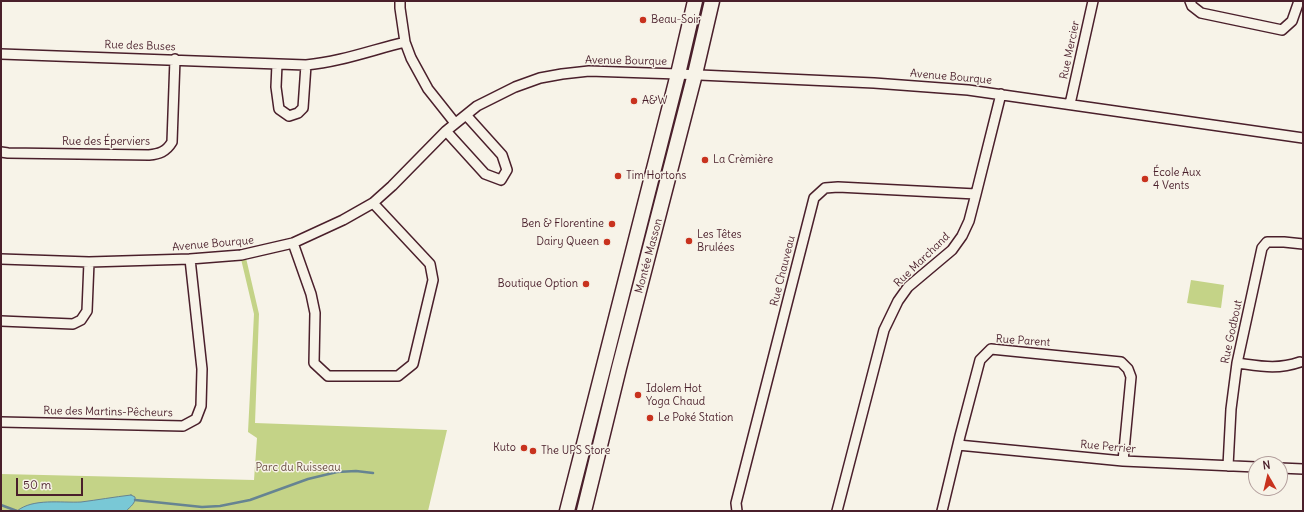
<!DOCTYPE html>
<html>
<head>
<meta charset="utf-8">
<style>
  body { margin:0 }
  #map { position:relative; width:1304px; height:512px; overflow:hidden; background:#f7f3e8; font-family:Delius,sans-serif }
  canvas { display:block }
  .frame { position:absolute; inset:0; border:2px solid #4a1f2b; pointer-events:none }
  .north { position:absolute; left:1248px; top:456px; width:40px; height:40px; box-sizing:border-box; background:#f7f3e8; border:1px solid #b29e9c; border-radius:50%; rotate:352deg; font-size:11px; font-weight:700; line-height:16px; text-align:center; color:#4a1f2b }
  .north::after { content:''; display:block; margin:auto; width:14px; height:18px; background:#c8321e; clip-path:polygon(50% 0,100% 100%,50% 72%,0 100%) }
  .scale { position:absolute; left:16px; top:478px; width:67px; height:18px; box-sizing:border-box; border:2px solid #4a1f2b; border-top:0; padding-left:5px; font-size:12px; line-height:14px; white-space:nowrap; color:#4a1f2b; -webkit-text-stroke:3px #f7f3e8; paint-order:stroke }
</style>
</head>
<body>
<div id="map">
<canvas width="1304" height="512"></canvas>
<div class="frame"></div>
<div class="north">N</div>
<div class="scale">50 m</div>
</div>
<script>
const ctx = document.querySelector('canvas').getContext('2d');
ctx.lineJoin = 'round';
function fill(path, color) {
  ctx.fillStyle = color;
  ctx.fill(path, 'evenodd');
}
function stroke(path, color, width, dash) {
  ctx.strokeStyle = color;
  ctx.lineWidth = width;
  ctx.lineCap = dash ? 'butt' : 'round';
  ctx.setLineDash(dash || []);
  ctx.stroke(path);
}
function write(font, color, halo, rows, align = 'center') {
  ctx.font = font + ' Delius,sans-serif';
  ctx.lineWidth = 3;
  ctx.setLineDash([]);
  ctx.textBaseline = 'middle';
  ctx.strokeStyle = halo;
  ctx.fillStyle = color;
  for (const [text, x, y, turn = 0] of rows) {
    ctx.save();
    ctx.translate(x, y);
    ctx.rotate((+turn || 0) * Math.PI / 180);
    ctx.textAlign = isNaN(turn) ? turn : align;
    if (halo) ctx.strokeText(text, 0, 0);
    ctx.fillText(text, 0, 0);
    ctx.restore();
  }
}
const green = new Path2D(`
  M 246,258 L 259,314 L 255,423 L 447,430 L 428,511 L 1,511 L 1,474 L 254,480 L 257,438 L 248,432 L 254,314 L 241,259 Z
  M 1191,280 L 1224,285 L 1221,308 L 1187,303 Z`);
const water = new Path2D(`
  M 131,495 L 135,497 C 136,503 130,507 126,511 L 17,511 C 33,498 61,503 81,502 C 97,500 114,497 131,495 Z`);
const stream = new Path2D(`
  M 135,500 L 202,507 L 220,506 L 250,500 L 308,479 L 337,472 L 356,471 L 373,473
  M 1,505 L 17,511`);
const street = new Path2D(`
  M 400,1 L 400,8 L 405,42 L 411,58 L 428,89 L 455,123
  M 1190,1 L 1192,6 L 1201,13 L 1282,30 L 1292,21 L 1299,1
  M 1,54 L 306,65 C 340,62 372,50 405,42
  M 277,64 L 276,87 L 279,109 L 289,116 L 298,113 L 303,108 L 306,65
  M 1070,104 L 1093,1
  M 446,131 L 485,174 L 501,180 L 507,170 L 502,155 L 466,115
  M 1,152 L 8,153 L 149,155 C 159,154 166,152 172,142 L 175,59
  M 293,243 L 311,294 L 315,313 L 314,363 L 328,376 L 398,376 L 413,364 L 433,280 L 430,264 L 373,203
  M 1,259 L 89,262 L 190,259 L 241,255 L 293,243 L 343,220 L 373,203 L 392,186 L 446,131 L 477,106 L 515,87 L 540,78 L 562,74 L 589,71 L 678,74 L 874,83 L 968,90 L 1303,138
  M 1,321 L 73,324 L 81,320 L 87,311 L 89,262
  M 1237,363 C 1260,366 1277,370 1300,362
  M 1,422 L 183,426 L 196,419 L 201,406 L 202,369 L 190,259
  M 958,445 L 1123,461 L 1256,467
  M 1228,466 L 1231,409 L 1237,363 L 1262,248 L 1267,242 L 1284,242 L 1303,244
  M 1280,468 L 1303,469
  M 737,511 L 736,503 L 814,198 L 825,188 L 838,187 L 976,194
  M 837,511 L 884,330 L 898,301 L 908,287 L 952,250 L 962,236 L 969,221 L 976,194 L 1001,94
  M 942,511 L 960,436 L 980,360 L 991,349 L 1121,362 L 1128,369 L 1131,377 L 1123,461`);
const primary = new Path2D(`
  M 567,511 L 678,74 L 695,1
  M 584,511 L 619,368 L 695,74 L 712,1`);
const markers = [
  [643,20,4,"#c8321e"],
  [634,101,4,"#c8321e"],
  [705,160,4,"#c8321e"],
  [618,176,4,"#c8321e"],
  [1145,179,4,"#c8321e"],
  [612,224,4,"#c8321e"],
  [689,241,4,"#c8321e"],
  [607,242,4,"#c8321e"],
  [586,284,4,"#c8321e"],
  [638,395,4,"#c8321e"],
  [650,418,4,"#c8321e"],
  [524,448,4,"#c8321e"],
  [533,451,4,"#c8321e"]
];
const poiNames = [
  ["Beau-Soir",651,20],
  ["A&W",642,101],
  ["La Crèmière",713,160],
  ["École Aux",1153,173],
  ["4 Vents",1153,186],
  ["Tim Hortons",626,176],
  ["Ben & Florentine",604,224,"right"],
  ["Les Têtes",697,235],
  ["Brulées",697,248],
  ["Dairy Queen",599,242,"right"],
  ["Boutique Option",578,284,"right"],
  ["Idolem Hot",646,389],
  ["Yoga Chaud",646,402],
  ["Le Poké Station",658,418],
  ["Kuto",516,448,"right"],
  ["The UPS Store",541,451]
];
const streetNames = [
  ["Rue des Buses",140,46,2],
  ["Rue Mercier",1070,50,-78],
  ["Avenue Bourque",626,61,1],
  ["Avenue Bourque",951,77,5],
  ["Rue des Éperviers",106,142],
  ["Avenue Bourque",213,244,-5],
  ["Montée Masson",649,256,-75],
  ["Rue Marchand",922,260,-44],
  ["Rue Chauveau",783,271,-76],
  ["Rue Godbout",1232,332,-78],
  ["Rue Parent",1023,341,4],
  ["Rue des Martins-Pêcheurs",108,412,1],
  ["Rue Perrier",1108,447,5]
];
const parkNames = [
  ["Parc du Ruisseau",298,468]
];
fill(green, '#c4d387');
fill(water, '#79c8d6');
stroke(water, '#668492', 1);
stroke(stream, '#668492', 2.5);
stroke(street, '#4a1f2b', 12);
stroke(primary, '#4a1f2b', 17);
stroke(street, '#f7f3e8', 9);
stroke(primary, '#f7f3e8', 14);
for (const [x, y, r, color] of markers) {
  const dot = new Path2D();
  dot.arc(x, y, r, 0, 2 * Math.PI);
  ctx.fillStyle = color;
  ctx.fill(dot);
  stroke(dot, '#f7f3e8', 1.5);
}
write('11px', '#4a1f2b', '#f7f3e8', poiNames, 'left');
write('11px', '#4a1f2b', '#f7f3e8', streetNames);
write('11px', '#684c42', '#f7f3e8', parkNames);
</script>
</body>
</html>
